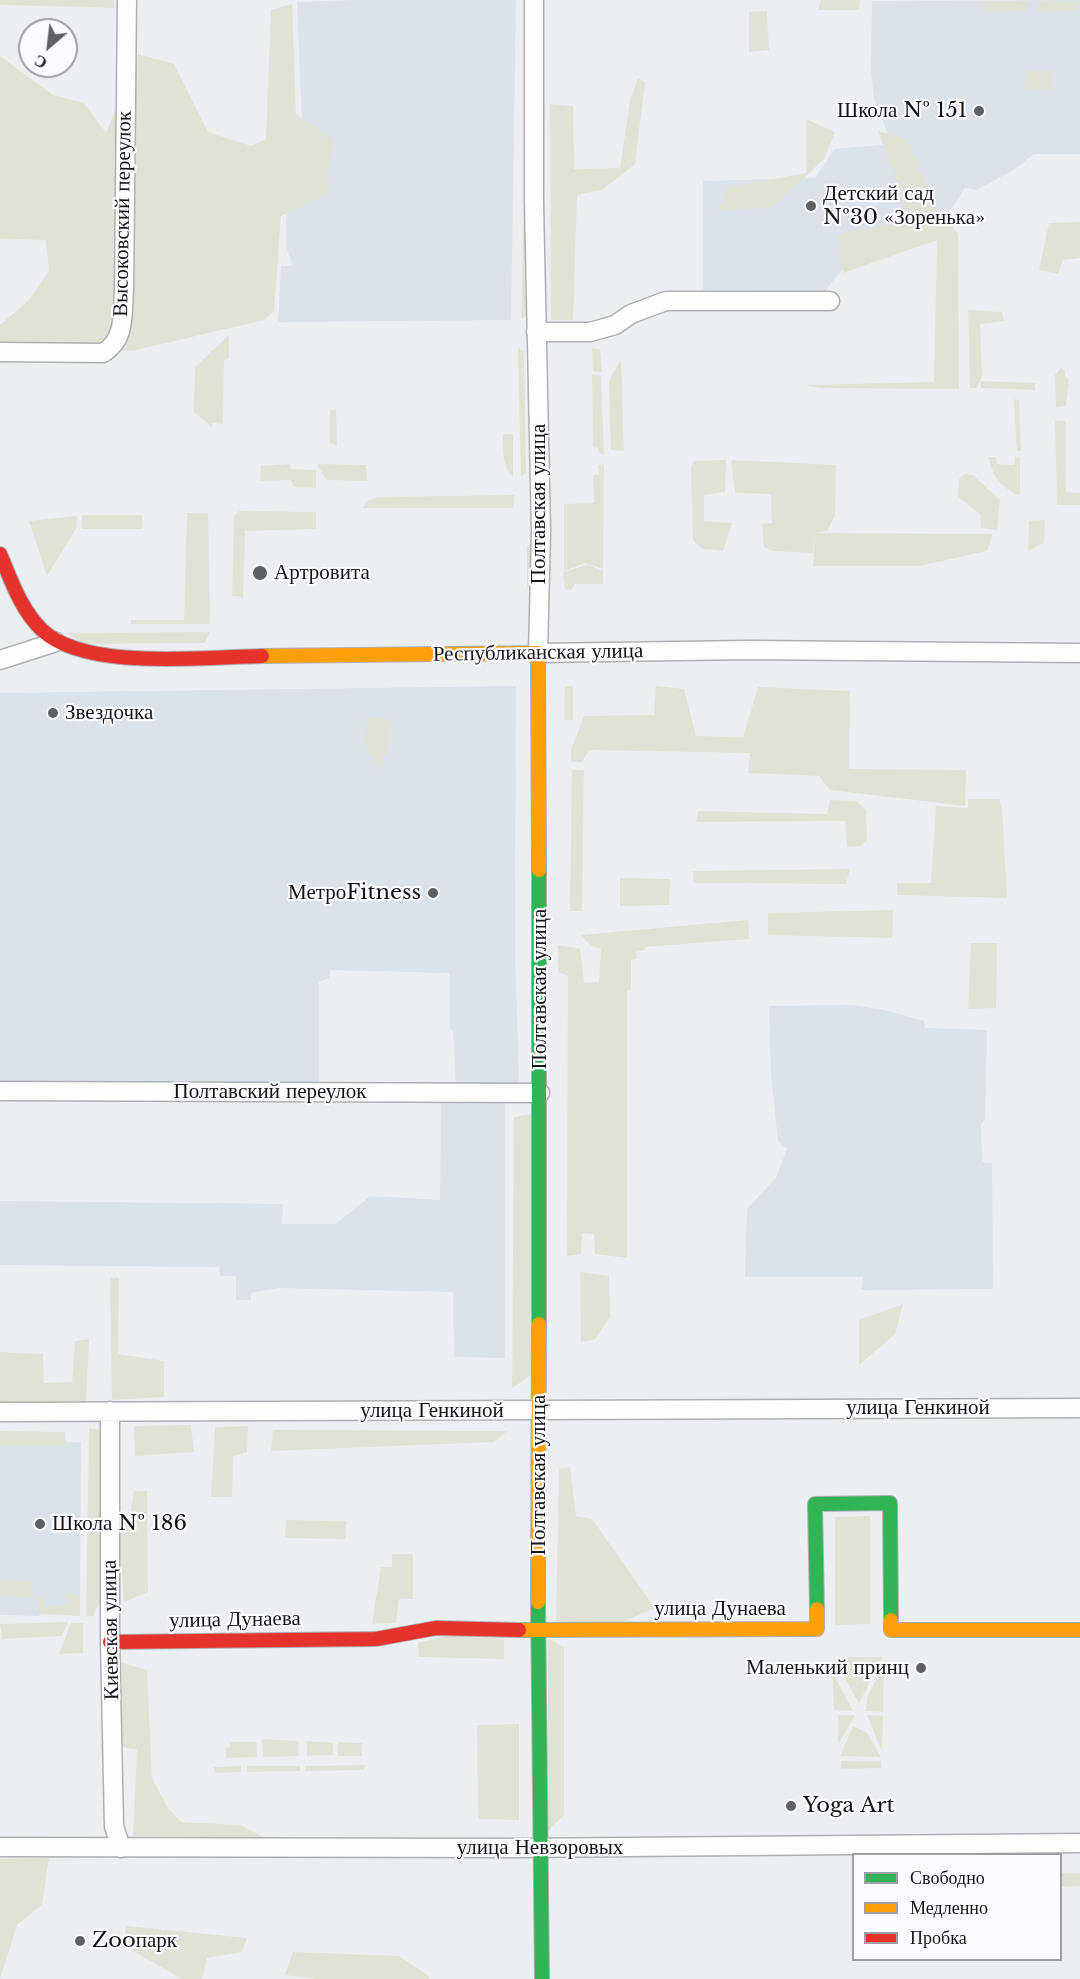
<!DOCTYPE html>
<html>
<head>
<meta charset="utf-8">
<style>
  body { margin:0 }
  #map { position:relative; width:1080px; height:1979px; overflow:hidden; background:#eceff2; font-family:"Libre Baskerville",serif }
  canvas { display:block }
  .legend { position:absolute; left:852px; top:1853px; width:210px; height:108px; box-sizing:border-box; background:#f9fbfe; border:2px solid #9d9fa1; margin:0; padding:8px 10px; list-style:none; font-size:18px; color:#121416 }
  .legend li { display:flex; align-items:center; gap:12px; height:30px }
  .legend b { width:30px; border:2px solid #9d9fa1 }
  .north { position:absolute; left:18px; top:18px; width:60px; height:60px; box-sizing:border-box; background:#f9fbfe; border:2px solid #9d9fa1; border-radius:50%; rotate:208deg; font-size:16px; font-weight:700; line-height:24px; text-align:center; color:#121416 }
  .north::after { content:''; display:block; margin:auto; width:21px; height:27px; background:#5e6163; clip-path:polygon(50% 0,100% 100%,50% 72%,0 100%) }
</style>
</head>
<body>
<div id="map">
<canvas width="1080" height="1979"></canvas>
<ul class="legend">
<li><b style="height:8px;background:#30b455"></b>Свободно</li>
<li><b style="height:8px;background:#ff9f0a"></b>Медленно</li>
<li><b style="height:8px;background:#e5322d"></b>Пробка</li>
</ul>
<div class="north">С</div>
</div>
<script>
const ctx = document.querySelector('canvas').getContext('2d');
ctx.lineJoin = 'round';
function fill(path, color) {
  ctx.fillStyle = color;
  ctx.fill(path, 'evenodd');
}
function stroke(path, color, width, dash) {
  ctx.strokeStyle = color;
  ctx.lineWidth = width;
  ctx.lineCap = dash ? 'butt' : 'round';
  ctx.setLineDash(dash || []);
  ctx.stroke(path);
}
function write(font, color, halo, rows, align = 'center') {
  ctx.font = font + ' "Libre Baskerville",serif';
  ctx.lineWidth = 4.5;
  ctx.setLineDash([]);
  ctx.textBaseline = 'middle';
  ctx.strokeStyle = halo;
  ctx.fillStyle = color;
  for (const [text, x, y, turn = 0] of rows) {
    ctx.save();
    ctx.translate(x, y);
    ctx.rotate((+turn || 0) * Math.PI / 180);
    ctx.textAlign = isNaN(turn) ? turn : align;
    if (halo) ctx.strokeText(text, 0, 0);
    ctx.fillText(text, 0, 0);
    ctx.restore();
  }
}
const built = new Path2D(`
  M 357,0 L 516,0 L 511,320 L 278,322 L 281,266 L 293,266 L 286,246 L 286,146 L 303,145 L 297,2 Z
  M 1080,0 L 1080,154 L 1034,154 L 1017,168 L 977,190 L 965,188 L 945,218 L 929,230 L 854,255 L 824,292 L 703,290 L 703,181 L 815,178 L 835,149 L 892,144 L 874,99 L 871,71 L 872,1 Z
  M 516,686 L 515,949 L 519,1083 L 456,1085 L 453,1030 L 450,1028 L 450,973 L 330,970 L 329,978 L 319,982 L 319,1087 L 222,1082 L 188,1081 L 186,1085 L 0,1083 L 0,693 Z
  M 852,1005 L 884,1010 L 924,1021 L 925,1028 L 987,1030 L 985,1119 L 981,1125 L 982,1162 L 992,1163 L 993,1289 L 861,1290 L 863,1277 L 745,1277 L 747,1209 L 776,1178 L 787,1149 L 778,1141 L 771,1074 L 769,1006 Z
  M 505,1101 L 505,1358 L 454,1357 L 453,1292 L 278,1288 L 251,1293 L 251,1300 L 236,1300 L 236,1276 L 220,1276 L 219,1267 L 0,1265 L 0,1201 L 283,1204 L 282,1224 L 336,1224 L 370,1196 L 440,1200 L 441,1102 Z
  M 0,1441 L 81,1442 L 80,1608 L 41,1607 L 39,1616 L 0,1615 Z`);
const green = new Path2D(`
  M 0,0 L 113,0 L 114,8 L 0,5 Z
  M 821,0 L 860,0 L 859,10 L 818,10 Z
  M 984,1 L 1026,1 L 1026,11 L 984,12 Z
  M 1039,1 L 1080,2 L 1077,11 L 1039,12 Z
  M 292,4 L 296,114 L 333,140 L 327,194 L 281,216 L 274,311 L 264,320 L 132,351 L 0,343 L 0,325 L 29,300 L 49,271 L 46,240 L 0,239 L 0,56 L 53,95 L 84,103 L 106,133 L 138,54 L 174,64 L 208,132 L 251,146 L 266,139 L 271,10 Z
  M 767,11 L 769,50 L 749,52 L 749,12 Z
  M 1026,71 L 1052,71 L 1051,90 L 1025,90 Z
  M 638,78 L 645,82 L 635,164 L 602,190 L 577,195 L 573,320 L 551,320 L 550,104 L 573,106 L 574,169 L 620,168 L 630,100 Z
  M 806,119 L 835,132 L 824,159 L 773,207 L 718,211 L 727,187 L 806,173 Z
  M 878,131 L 907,139 L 936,207 L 958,234 L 959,389 L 820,388 L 805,385 L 934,382 L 937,240 L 843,273 L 837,234 L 911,221 Z
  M 525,152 L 530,160 L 526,316 L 521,319 Z
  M 1080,222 L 1080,258 L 1063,260 L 1058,274 L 1039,270 L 1049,223 Z
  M 968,310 L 1002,312 L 1004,321 L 980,324 L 982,377 L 977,388 L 970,388 Z
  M 229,335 L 229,357 L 224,361 L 223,424 L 212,423 L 212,427 L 194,412 L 195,367 Z
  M 518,348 L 524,351 L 526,473 L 521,477 Z
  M 592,348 L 600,349 L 602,372 L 593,371 Z
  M 621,359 L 624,451 L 611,450 L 609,381 Z
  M 1061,368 L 1065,371 L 1065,376 L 1069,380 L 1066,406 L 1056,407 L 1055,375 Z
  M 592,374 L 601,376 L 604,455 L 599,453 L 598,448 L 593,447 Z
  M 981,381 L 1035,383 L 1035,390 L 981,388 Z
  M 1014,399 L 1019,400 L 1021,451 L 1017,451 Z
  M 330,410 L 336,410 L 337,446 L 330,443 Z
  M 1055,421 L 1066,421 L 1066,492 L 1080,493 L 1080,505 L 1057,505 Z
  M 503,434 L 513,434 L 513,477 C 502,467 503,448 503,434 Z
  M 1015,456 L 1020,457 L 1020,495 C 1002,490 991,474 989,457 L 996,457 L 997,464 L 1014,465 Z
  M 726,460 L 725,492 L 704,495 L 704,521 L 732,523 L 723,551 L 702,549 L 693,540 L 691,467 L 694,461 Z
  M 731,460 L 836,465 L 835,516 L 827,531 L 815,533 L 813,553 L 772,551 L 764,547 L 762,524 L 772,523 L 771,494 L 735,493 Z
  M 290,464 L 291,469 L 316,470 L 316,488 L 294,487 L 291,480 L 260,481 L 261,466 Z
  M 317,464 L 366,465 L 367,481 L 326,480 Z
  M 604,464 L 603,569 L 585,563 L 564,571 L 564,504 L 594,503 L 593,474 L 599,475 L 598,465 Z
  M 965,474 L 973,475 L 1000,500 L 997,530 L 981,528 L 980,514 L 958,497 L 959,479 Z
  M 514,495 L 513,508 L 363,508 L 367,501 L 378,497 Z
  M 239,511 L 316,512 L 316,529 L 245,531 L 243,597 L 232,596 L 234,517 Z
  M 187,513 L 208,513 L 210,624 L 131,624 L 131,620 L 184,620 Z
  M 82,515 L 142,515 L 142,529 L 82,529 Z
  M 77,516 L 76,529 L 47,576 L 29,521 Z
  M 1045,520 L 1044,543 L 1028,551 L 1029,521 Z
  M 815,533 L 993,534 L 987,551 L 920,566 L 813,566 Z
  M 538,538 L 538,586 L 527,587 L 527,546 Z
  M 587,565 L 603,571 L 603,584 L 575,584 L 571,590 L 565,589 L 563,572 Z
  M 210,632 L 205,643 L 84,644 L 67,633 Z
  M 565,686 L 573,686 L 573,720 L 564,720 Z
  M 656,686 L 684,689 L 696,736 L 743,737 L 758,687 L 850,691 L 849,769 L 966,770 L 965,806 L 830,790 L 819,776 L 748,773 L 750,753 L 589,750 L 582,762 L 571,762 L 571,749 L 584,716 L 654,715 Z
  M 367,717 L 391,719 L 388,746 L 380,770 L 363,744 Z
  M 572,770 L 584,770 L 582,911 L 570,911 Z
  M 968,799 L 999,799 L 1002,808 L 1007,898 L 897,895 L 897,883 L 931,883 L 936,806 L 968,808 Z
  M 830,800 L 856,801 L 866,810 L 867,840 L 861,846 L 847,847 L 845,821 L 696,822 L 698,811 L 827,814 Z
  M 850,869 L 846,884 L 694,883 L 693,871 Z
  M 620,878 L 670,879 L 669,905 L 620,906 Z
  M 893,910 L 892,938 L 768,935 L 768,913 Z
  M 748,920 L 749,939 L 645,947 L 644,950 L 636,952 L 637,959 L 631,960 L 631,989 L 627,991 L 627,1258 L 595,1254 L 594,1234 L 582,1233 L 581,1254 L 567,1256 L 568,976 L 558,972 L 558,945 L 580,949 L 584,983 L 599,982 L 601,949 L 591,946 L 581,935 Z
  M 971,943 L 997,943 L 996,1008 L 968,1009 Z
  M 531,1114 L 531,1375 L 512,1388 L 514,1117 Z
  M 580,1272 L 609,1276 L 610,1317 L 595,1339 L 581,1342 Z
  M 110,1277 L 119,1278 L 118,1354 L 164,1361 L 164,1397 L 112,1400 Z
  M 903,1304 L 895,1334 L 859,1365 L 859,1320 Z
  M 89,1339 L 86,1407 L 0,1408 L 0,1352 L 43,1354 L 44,1383 L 72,1382 L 75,1341 Z
  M 191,1425 L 194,1452 L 135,1456 L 134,1426 Z
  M 248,1426 L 247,1452 L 233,1456 L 232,1497 L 211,1497 L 215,1427 Z
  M 89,1428 L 103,1430 L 100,1602 L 93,1616 L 86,1616 Z
  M 273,1430 L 507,1431 L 494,1442 L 271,1451 Z
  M 0,1431 L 65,1432 L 66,1446 L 0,1446 Z
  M 570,1467 L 576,1516 L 592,1519 L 655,1608 L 622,1622 L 556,1624 L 559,1469 Z
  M 134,1491 L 147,1491 L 148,1592 L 124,1602 L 119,1534 L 130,1516 Z
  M 870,1516 L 870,1624 L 835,1625 L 835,1517 Z
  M 286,1520 L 346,1521 L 346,1539 L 285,1538 Z
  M 392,1554 L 413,1554 L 413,1599 L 399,1599 L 396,1623 L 372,1624 L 381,1567 L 392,1567 Z
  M 0,1580 L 32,1581 L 32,1597 L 0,1596 Z
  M 66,1594 L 79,1595 L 80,1616 L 38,1614 L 39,1595 L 44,1595 L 45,1606 L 66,1606 Z
  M 68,1622 L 62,1636 L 2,1639 L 0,1624 Z
  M 71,1623 L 83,1623 L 83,1653 L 59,1654 Z
  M 450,1635 L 504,1639 L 504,1659 L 419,1657 L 418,1643 Z
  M 548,1639 L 564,1647 L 564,1815 L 548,1831 Z
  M 840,1657 L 882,1657 L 859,1704 L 839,1667 Z
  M 120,1662 L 147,1670 L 152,1778 L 168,1808 L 181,1822 L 240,1825 L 265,1838 L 133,1836 L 137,1750 L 122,1747 Z
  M 884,1663 L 883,1712 L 866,1711 L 867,1698 Z
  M 832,1671 L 853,1711 L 834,1710 Z
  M 838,1715 L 855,1715 L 838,1745 Z
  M 867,1715 L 883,1716 L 882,1752 Z
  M 519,1724 L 519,1820 L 478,1819 L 477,1725 Z
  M 853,1726 L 867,1733 L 881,1757 L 840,1756 Z
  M 262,1739 L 298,1741 L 299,1756 L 263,1757 Z
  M 307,1741 L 333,1743 L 333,1755 L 307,1756 Z
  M 230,1742 L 257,1742 L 257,1757 L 226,1758 L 226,1748 L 230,1747 Z
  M 338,1742 L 362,1743 L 362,1756 L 338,1756 Z
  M 841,1761 L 881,1761 L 881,1768 L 841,1769 Z
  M 365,1765 L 364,1770 L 305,1771 L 305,1766 Z
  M 241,1766 L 241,1772 L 215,1773 L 214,1767 Z
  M 247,1766 L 300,1766 L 300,1771 L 247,1772 Z
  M 49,1858 L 42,1905 L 17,1925 L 0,1979 L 0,1859 Z
  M 1060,1873 L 1080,1873 L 1080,1886 L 1061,1887 Z
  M 126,1926 L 247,1938 L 242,1952 L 207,1958 L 202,1979 L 182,1979 L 124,1946 Z
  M 293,1952 L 399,1956 L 429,1976 L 429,1979 L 314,1979 L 285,1975 Z`);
const street = new Path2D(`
  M 534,0 L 534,202 L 541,532 L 538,653 L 749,650 L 1080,653
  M 536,332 L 590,332 L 615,325 L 631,314 L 666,301 L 830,301
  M 0,352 L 103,353 C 126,339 122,315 124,290 L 127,0
  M 0,660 L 56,642
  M 0,1091 L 540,1093
  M 110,1411 L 110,1642 L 114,1826 L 121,1848
  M 0,1412 L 1080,1408
  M 0,1847 L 515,1848 L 1080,1843`);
const fast = new Path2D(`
  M 539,870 L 539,1324
  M 538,1602 L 542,1979
  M 817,1609 L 815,1504 L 890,1503 L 891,1620`);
const slow = new Path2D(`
  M 262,656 L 538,653 L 539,870
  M 538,1602 L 539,1324
  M 891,1620 L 891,1630 L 1080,1630
  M 519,1630 L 817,1629 L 817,1609`);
const jam = new Path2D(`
  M 0,554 C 11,580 21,610 42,630 C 85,671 204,657 262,656
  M 110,1642 L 376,1639 L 436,1628 L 519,1630`);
const markers = [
  [979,111,6,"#5e6163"],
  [811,206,6,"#5e6163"],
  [260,573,8,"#5e6163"],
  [53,713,6,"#5e6163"],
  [433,893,6,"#5e6163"],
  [40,1524,6,"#5e6163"],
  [921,1668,6,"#5e6163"],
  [791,1806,6,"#5e6163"],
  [80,1941,6,"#5e6163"]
];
const poiNames = [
  ["Школа № 151",967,111,"right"],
  ["Детский сад",823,194],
  ["№30 «Зоренька»",823,218],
  ["Артровита",274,573],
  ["Звездочка",65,713],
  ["МетроFitness",421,893,"right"],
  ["Школа № 186",52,1524],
  ["Маленький принц",909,1668,"right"],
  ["Yoga Art",803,1806],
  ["Zooпарк",92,1941]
];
const streetNames = [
  ["Высоковский переулок",123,214,-89],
  ["Полтавская улица",539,504,-90],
  ["Республиканская улица",538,653,-1],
  ["Полтавская улица",540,989,-90],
  ["Полтавский переулок",270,1092],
  ["улица Генкиной",918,1408],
  ["улица Генкиной",432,1411],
  ["Полтавская улица",539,1475,-90],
  ["улица Дунаева",720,1609],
  ["улица Дунаева",235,1620,-1],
  ["Киевская улица",111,1630,-91],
  ["улица Невзоровых",540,1848]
];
fill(built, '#dbe2ea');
fill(green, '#dfe3d6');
stroke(street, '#adb0b2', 21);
stroke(fast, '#adb0b2', 16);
stroke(slow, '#adb0b2', 16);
stroke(jam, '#adb0b2', 16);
stroke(street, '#fcfdfd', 18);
stroke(fast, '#30b455', 14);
stroke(slow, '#ff9f0a', 14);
stroke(jam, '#e5322d', 14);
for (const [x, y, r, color] of markers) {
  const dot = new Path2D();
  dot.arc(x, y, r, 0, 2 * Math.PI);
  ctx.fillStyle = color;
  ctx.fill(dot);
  stroke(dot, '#f9fbfe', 2);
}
write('21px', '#121416', '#f9fbfe', poiNames, 'left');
write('21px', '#121416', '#f9fbfe', streetNames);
</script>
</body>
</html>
